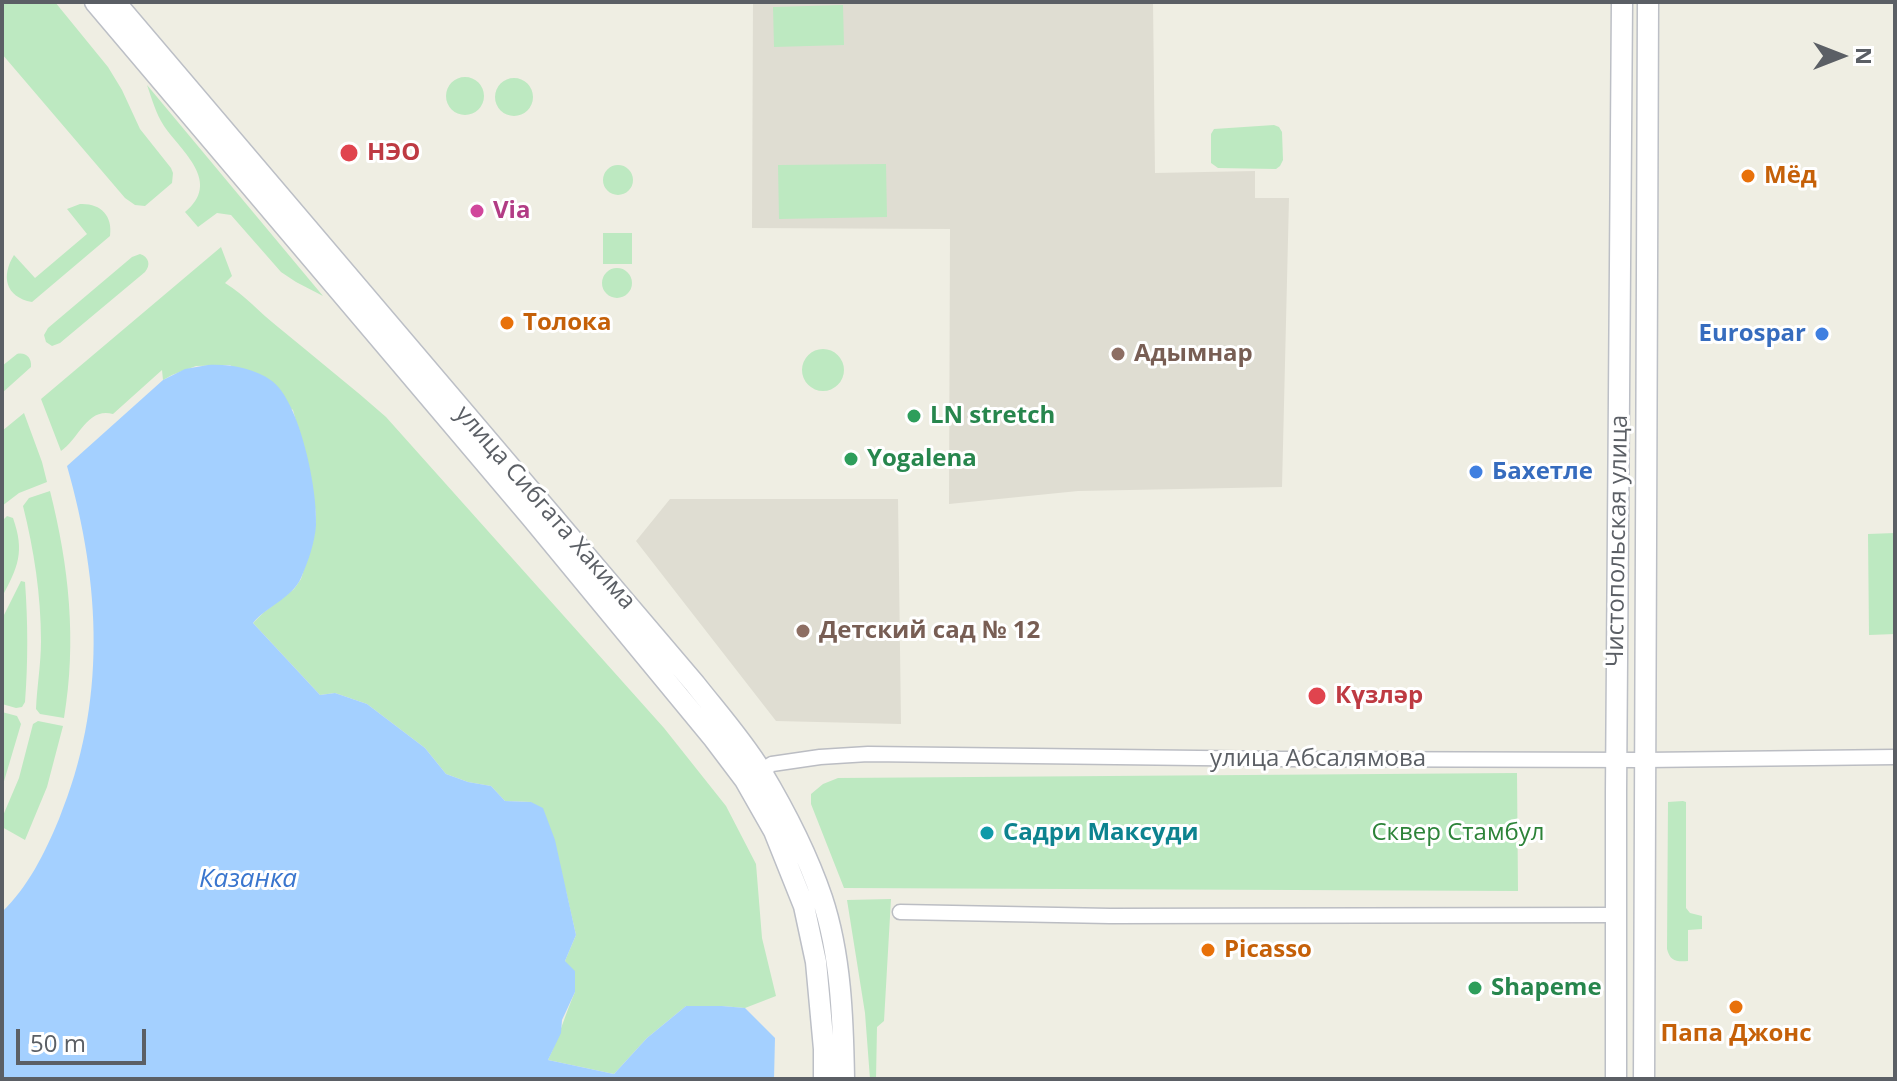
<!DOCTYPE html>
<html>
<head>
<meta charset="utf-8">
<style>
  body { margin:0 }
  #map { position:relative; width:1897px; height:1081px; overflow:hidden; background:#efeee3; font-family:"Open Sans",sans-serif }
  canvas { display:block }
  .frame { position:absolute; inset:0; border:4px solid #5b5f65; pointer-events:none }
  .north { position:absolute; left:1801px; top:16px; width:80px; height:80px; -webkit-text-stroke:6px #fff; paint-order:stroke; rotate:90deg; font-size:22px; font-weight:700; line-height:32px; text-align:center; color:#5b5f65 }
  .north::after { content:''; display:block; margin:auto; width:28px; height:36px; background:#5b5f65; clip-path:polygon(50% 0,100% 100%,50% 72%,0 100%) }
  .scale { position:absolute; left:16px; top:1029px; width:130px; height:36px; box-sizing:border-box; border:4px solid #5b5f65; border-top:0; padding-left:10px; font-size:24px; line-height:28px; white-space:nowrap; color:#5b5f65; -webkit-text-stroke:6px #fff; paint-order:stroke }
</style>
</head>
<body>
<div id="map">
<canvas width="1897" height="1081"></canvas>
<div class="frame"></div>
<div class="north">N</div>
<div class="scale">50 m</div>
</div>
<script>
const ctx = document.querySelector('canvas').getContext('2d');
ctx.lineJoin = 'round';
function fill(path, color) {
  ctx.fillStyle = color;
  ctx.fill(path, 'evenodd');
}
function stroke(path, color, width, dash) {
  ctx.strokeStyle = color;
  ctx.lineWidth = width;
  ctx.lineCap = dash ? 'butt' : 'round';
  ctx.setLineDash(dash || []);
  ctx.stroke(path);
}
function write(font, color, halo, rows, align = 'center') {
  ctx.font = font + ' "Open Sans",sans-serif';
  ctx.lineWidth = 6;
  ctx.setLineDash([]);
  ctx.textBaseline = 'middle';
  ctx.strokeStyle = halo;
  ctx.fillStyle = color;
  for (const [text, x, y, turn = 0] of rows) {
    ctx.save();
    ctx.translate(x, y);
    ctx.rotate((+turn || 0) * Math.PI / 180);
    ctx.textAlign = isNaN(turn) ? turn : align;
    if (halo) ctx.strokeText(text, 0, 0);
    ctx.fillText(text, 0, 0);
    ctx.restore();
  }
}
const education = new Path2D(`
  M 753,2 L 1153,2 L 1155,173 L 1255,171 L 1255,198 L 1289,198 L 1282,487 L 1078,491 L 949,504 L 950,229 L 752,228 Z
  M 670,499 L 898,499 L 901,724 L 776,721 L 636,541 Z`);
const green = new Path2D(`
  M 2,2 L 55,2 L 108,67 L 122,90 L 140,129 L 171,168 L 173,173 L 172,183 L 145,206 L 135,205 L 125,198 L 2,54 Z
  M 843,5 L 844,45 L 774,47 L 773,7 Z
  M446 96a19 19 0 1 1 38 0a19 19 0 1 1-38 0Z
  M495 97a19 19 0 1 1 38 0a19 19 0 1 1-38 0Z
  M 147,85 L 323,296 L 296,282 L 281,272 L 231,215 L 217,213 L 198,227 L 185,212 C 222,182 182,152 164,126 C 156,114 152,99 147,85 Z
  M 1274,125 L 1279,127 L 1282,132 L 1283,160 L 1280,166 L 1276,169 L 1218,168 L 1211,163 L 1211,134 L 1214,129 Z
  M 886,164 L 887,217 L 779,219 L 778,165 Z
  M603 180a15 15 0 1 1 30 0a15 15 0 1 1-30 0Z
  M 80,204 C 100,203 113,215 110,236 L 32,302 C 5,297 1,276 14,255 L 35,278 L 87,234 L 67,209 Z
  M 603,233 L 632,233 L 632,264 L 603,264 Z
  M 221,247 L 232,276 L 225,283 C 246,296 259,312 278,327 C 314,357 351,386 386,417 L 664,728 L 726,806 L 756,864 L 762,938 L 776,996 L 745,1008 L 722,1006 L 686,1006 L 647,1038 L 614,1074 L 548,1060 C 559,1037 565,1015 575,992 L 565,961 L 576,935 L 566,891 L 531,802 L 505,801 L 491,786 L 468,782 L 446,774 L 425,748 L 367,704 L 335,693 L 320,695 L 253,623 L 263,613 L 294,589 L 301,579 L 314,536 L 316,515 L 311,478 L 293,410 L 230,365 L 196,366 L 172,375 L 163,380 L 162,370 L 113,414 C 87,407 79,439 61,451 L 41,399 Z
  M 140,254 C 149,257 151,265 145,272 L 60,343 L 52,346 L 46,342 L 44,335 L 48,328 L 132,257 Z
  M602 283a15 15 0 1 1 30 0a15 15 0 1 1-30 0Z
  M802 370a21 21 0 1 1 42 0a21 21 0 1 1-42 0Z
  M 17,354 C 26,352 32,358 31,367 L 2,393 L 2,366 Z
  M 24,413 L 42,462 L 47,482 L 19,493 L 2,506 L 2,431 Z
  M 50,491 C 69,566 77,641 64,718 L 40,714 L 36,709 C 37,686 41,664 41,641 C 41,595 34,550 23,506 L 29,498 Z
  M 7,516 L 13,518 C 25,552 18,567 2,597 L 2,521 Z
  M 1895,533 L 1895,634 L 1869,635 L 1868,534 Z
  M 21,581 L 25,582 C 28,623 28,662 25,702 L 22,707 L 16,708 L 2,704 L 2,619 Z
  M 2,712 L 17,716 L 21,724 L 2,788 Z
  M 38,721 L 63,726 L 47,787 L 25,840 L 2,827 L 2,818 L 19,778 L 33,724 Z
  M 1517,773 L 1518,891 L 844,888 L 811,804 L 811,794 L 823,784 L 838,778 Z
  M 1683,801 L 1686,802 L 1686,908 L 1690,913 L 1702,916 L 1702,929 L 1688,930 L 1688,961 C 1676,962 1670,961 1667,949 L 1668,802 Z
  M 891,899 L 884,1021 L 877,1027 L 876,1079 L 870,1079 L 865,1013 L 847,900 Z`);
const water = new Path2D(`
  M 208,365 C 230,364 254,368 272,381 C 300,402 318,491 316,525 C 315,542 308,562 301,578 C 292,598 266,607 253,623 L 320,695 L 335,693 L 367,704 L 425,748 L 446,774 L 468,782 L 491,786 L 505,801 L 531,802 L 543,808 L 555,840 L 576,935 L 565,961 L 575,971 L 575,992 L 562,1020 L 561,1033 L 548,1060 L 614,1074 L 647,1038 L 686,1006 L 722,1006 L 745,1008 L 775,1038 L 774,1079 L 2,1079 L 2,912 C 28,887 45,853 59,819 C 107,703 101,585 67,466 L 163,380 L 185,369 Z`);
const minor = new Path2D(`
  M 755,775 L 772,764 L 820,757 L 868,754 L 1281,759 L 1645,760 L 1895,757
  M 900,912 L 1110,916 L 1616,915`);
const secondary = new Path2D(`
  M 95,2 L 531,517 L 714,739 L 745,780 L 774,831 L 804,906 L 816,962 L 824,1049 L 824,1079
  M 115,2 L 695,684 C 717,712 742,740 761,771 C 785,811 807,854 822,898 C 841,955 843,1019 844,1079
  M 1616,1079 L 1616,791 L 1622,2
  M 1644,1079 L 1648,2`);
const markers = [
  [349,153,10,"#e0444e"],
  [1748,176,8,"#e8710a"],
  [477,211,8,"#d1479c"],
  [507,323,8,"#e8710a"],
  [1822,334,8,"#3f7fe0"],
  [1118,354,8,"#8d6e63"],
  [914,416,8,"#2e9e5b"],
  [851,459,8,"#2e9e5b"],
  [1476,472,8,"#3f7fe0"],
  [803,631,8,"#8d6e63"],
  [1317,696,10,"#e0444e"],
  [987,833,8,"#0f9aa8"],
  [1208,950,8,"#e8710a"],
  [1475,988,8,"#2e9e5b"],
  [1736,1007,8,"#e8710a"]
];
const healthNames = [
  ["НЭО",367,153],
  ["Күзләр",1335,696]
];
const foodNames = [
  ["Мёд",1764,176],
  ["Толока",523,323],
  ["Picasso",1224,950],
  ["Папа Джонс",1736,1034,"center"]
];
const hotelNames = [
  ["Via",493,211]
];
const shopNames = [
  ["Eurospar",1806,334],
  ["Бахетле",1492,472,"left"]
];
const educationNames = [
  ["Адымнар",1134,354],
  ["Детский сад № 12",819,631]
];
const leisureNames = [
  ["LN stretch",930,416],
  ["Yogalena",867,459],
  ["Shapeme",1491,988]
];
const streetNames = [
  ["улица Сибгата Хакима",545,508,49],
  ["Чистопольская улица",1618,541,-89],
  ["улица Абсалямова",1318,759]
];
const cultureNames = [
  ["Садри Максуди",1003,833]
];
const parkNames = [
  ["Сквер Стамбул",1458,833]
];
const waterNames = [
  ["Казанка",248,880]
];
fill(education, '#dfddd2');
fill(green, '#bde9c1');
fill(water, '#a4d0ff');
stroke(minor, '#bbbdc3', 17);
stroke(secondary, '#bcbfc6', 23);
stroke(minor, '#fff', 14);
stroke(secondary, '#fff', 20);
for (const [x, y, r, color] of markers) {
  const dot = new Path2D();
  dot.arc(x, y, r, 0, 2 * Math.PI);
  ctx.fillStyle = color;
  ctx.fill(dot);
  stroke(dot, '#fff', 3);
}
write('bold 24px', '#be3a42', '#fff', healthNames, 'left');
write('bold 24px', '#c56008', '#fff', foodNames, 'left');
write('bold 24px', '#b23c85', '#fff', hotelNames, 'left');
write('bold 24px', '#366cbe', '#fff', shopNames, 'right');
write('bold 24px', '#785e54', '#fff', educationNames, 'left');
write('bold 24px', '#27864d', '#fff', leisureNames, 'left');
write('24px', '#5b5f65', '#fff', streetNames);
write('bold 24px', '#0d838f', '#fff', cultureNames, 'left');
write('24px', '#2c8338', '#fff', parkNames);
write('italic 26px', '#3a76ce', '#fff', waterNames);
</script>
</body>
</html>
